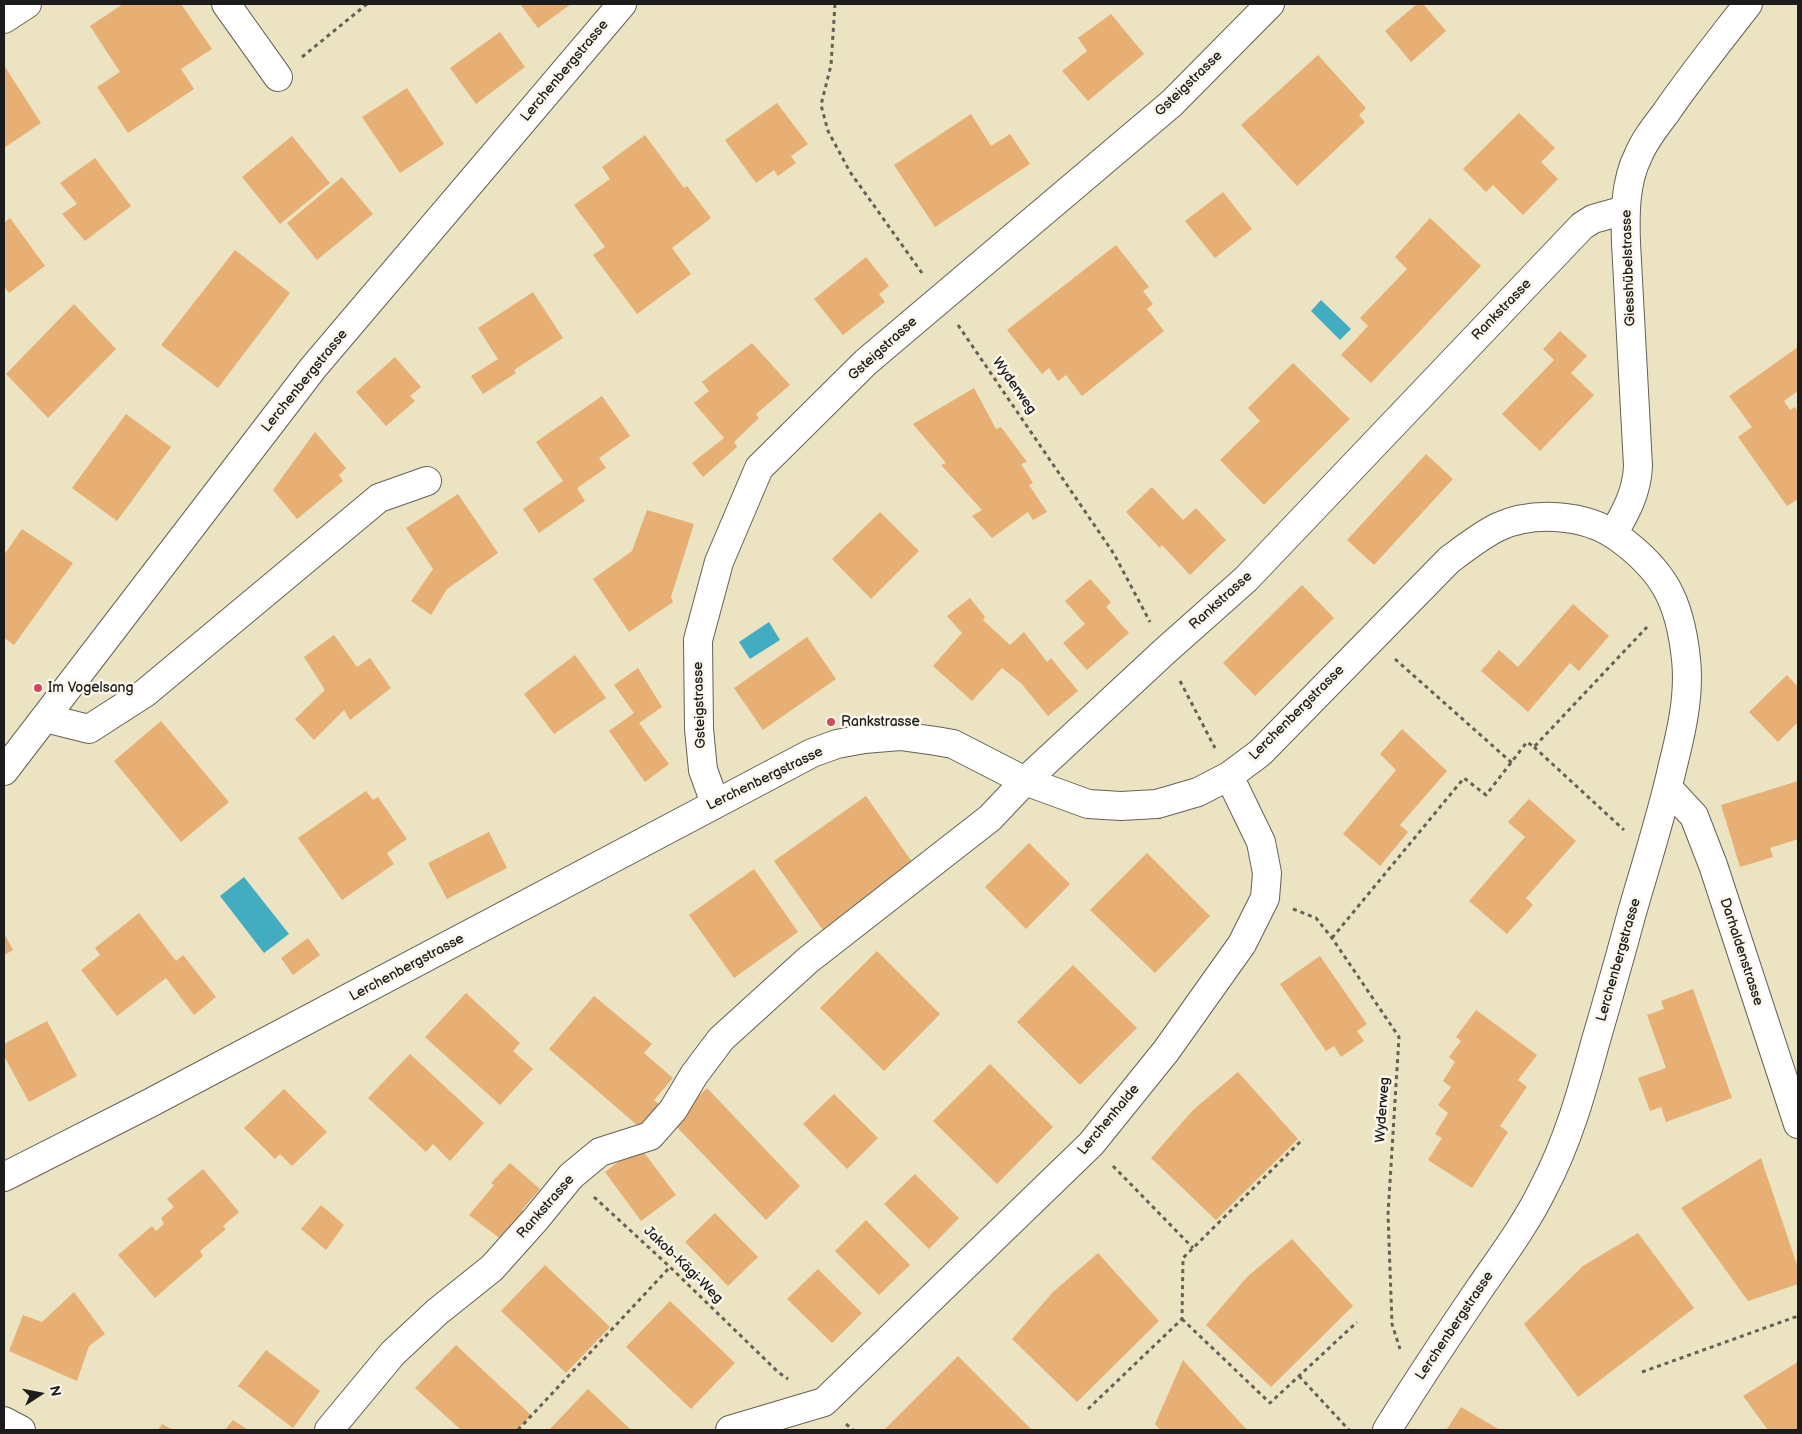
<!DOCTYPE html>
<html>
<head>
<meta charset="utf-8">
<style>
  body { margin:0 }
  #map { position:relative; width:1802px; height:1434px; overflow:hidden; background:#ebe3c2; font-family:"Balsamiq Sans",sans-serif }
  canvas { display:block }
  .frame { position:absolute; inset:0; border:5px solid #1c1c1c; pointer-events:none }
  .north { position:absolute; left:15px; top:1369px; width:50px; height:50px; -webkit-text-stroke:4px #fbf7ec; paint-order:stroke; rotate:79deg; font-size:14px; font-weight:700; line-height:20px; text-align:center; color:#1c1c1c }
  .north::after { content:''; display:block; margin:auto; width:18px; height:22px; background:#1c1c1c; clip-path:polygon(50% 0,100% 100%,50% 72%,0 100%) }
</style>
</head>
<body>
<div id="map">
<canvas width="1802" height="1434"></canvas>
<div class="frame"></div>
<div class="north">N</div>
</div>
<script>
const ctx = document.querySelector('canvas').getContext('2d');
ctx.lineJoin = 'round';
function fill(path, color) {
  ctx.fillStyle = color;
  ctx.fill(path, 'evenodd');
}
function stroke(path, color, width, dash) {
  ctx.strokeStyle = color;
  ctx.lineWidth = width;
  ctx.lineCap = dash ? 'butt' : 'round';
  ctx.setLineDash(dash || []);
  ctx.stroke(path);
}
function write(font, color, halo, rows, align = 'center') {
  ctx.font = font + ' "Balsamiq Sans",sans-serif';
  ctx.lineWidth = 5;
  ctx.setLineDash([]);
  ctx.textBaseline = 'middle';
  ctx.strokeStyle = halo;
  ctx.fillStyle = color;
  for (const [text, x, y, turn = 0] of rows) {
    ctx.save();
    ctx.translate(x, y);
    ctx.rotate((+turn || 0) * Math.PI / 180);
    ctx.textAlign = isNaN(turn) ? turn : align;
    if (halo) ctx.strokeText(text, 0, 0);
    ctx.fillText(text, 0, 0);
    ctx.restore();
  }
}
const water = new Path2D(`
  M 1321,300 L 1351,329 L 1340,340 L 1311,311 Z
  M 769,622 L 780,640 L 750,659 L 739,642 Z
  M 244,877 L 289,934 L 264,953 L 220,896 Z`);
const building = new Path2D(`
  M 123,4 L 181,4 L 212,49 L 181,69 L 194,89 L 128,133 L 97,87 L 120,72 L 90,26 Z
  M 520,4 L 571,4 L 538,28 Z
  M 1417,4 L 1423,4 L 1446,31 L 1411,62 L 1385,31 Z
  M 1111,14 L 1144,54 L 1088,101 L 1062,71 L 1087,51 L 1078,38 Z
  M 500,32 L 525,67 L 476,104 L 450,68 Z
  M 1318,55 L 1366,108 L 1359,115 L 1365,122 L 1297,186 L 1241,125 Z
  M 5,67 L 41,123 L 4,148 L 4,68 Z
  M 407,88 L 444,144 L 400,173 L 362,117 Z
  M 777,103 L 808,144 L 791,156 L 796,163 L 778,176 L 774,170 L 756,183 L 725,140 Z
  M 1519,113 L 1555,148 L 1541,162 L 1558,179 L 1523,215 L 1493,185 L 1486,192 L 1463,169 Z
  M 971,114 L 991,146 L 1010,134 L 1030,164 L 935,227 L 894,165 Z
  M 645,135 L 684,188 L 687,186 L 711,218 L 672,248 L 691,274 L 637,314 L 593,255 L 605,247 L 574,205 L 610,179 L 602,167 Z
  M 292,136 L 330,183 L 280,224 L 242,177 Z
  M 95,158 L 131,206 L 85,241 L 62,214 L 77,204 L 60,183 Z
  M 342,177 L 373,214 L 317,260 L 287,223 Z
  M 1223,192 L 1252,229 L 1215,258 L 1185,221 Z
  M 10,218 L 45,266 L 9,293 L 4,286 L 4,223 Z
  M 1430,218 L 1481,266 L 1371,383 L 1341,355 L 1368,326 L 1360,318 L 1407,269 L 1395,257 Z
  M 1116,245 L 1149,287 L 1143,291 L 1153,304 L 1147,309 L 1164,331 L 1082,396 L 1066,375 L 1058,381 L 1049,368 L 1042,374 L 1007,330 Z
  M 235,250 L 290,293 L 218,388 L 161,345 Z
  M 866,257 L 889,286 L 879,294 L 885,302 L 843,335 L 814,299 Z
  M 533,292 L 563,338 L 514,370 L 516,373 L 483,394 L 471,376 L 498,359 L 478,328 Z
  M 74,304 L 116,349 L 48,418 L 6,374 Z
  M 1560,331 L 1587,356 L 1571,373 L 1594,395 L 1540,451 L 1502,414 L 1554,360 L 1543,349 Z
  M 752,343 L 790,385 L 756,414 L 759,418 L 734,442 L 737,447 L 703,477 L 692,463 L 724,438 L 694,403 L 709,391 L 702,382 Z
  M 1798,347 L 1798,391 L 1784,401 L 1790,410 L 1795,407 L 1798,412 L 1798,499 L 1787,506 L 1738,437 L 1752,427 L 1729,396 Z
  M 395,357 L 421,387 L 410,396 L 415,401 L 386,426 L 356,392 Z
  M 1293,363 L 1350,419 L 1264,505 L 1220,460 L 1260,421 L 1248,408 Z
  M 974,388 L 996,429 L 1001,427 L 1027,462 L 1021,464 L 1033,483 L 1029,485 L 1047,512 L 1033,520 L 1028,512 L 992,538 L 972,516 L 982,510 L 941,465 L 946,463 L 913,424 Z
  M 602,396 L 630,436 L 599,458 L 606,468 L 577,488 L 585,501 L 539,533 L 523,509 L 563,481 L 536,442 Z
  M 126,414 L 171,447 L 117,521 L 72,488 Z
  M 315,432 L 346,468 L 339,475 L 343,481 L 297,519 L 273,490 Z
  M 1426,454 L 1453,479 L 1374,565 L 1347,540 Z
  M 1152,487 L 1183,520 L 1196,508 L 1226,540 L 1190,575 L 1162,545 L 1160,548 L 1126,512 Z
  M 458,494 L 498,553 L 447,589 L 431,615 L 411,601 L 433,569 L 406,528 Z
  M 647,510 L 694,524 L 671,597 L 673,602 L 629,632 L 593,579 L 632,551 Z
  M 880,512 L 919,551 L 871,599 L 832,559 Z
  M 22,529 L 73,563 L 14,645 L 4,638 L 4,555 Z
  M 1090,579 L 1111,602 L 1106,607 L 1129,633 L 1087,670 L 1063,643 L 1085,624 L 1065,601 Z
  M 1302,585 L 1334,618 L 1255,696 L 1223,663 Z
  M 970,598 L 985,617 L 983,620 L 1010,645 L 1024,632 L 1047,662 L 1051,658 L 1078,691 L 1048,716 L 1021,683 L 1002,668 L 972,701 L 933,666 L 962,633 L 947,616 Z
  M 1573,604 L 1609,636 L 1579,671 L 1570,663 L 1528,712 L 1481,671 L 1499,650 L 1518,667 Z
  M 334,635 L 357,667 L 370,658 L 391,688 L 350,720 L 344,710 L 314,740 L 295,719 L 325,690 L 304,657 Z
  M 807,637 L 836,679 L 763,730 L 734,688 Z
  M 575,655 L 606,698 L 554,734 L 524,694 Z
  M 638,668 L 662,707 L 639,723 L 669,764 L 645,782 L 609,731 L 634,713 L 614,685 Z
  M 1787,675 L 1798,687 L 1798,722 L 1778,742 L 1749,712 Z
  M 161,721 L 229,802 L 181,842 L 114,761 Z
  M 1402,729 L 1447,771 L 1400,825 L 1408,832 L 1380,866 L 1343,834 L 1396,770 L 1380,754 Z
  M 1798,781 L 1798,839 L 1770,848 L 1773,857 L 1740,867 L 1721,805 Z
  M 366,791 L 373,800 L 378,797 L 407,839 L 387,853 L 394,864 L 342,900 L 298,838 Z
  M 866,796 L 917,869 L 825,933 L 774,861 Z
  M 1529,799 L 1576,841 L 1526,898 L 1533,905 L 1507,934 L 1469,901 L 1525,837 L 1508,822 Z
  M 489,832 L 507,868 L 447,899 L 428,863 Z
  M 1029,843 L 1070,884 L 1026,929 L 985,887 Z
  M 1147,853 L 1210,916 L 1155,973 L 1090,910 Z
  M 754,869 L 798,932 L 734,978 L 689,915 Z
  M 139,913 L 176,961 L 183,955 L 216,997 L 194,1015 L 166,978 L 117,1016 L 81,970 L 100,955 L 95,948 Z
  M 4,933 L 13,950 L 4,955 Z
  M 308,938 L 320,955 L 293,975 L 281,958 Z
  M 877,951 L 940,1014 L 884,1071 L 820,1008 Z
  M 1320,956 L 1367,1024 L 1357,1031 L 1364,1041 L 1341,1057 L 1334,1046 L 1326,1051 L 1280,984 Z
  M 1073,965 L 1137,1028 L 1080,1085 L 1017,1022 Z
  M 1693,989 L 1732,1098 L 1666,1122 L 1661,1107 L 1650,1111 L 1638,1078 L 1666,1068 L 1647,1015 L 1664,1009 L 1661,1001 Z
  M 466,993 L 520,1043 L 513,1051 L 533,1069 L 500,1105 L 425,1037 Z
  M 594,996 L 652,1044 L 644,1053 L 673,1078 L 654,1100 L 665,1109 L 645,1132 L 549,1049 Z
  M 1476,1010 L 1537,1055 L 1518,1080 L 1527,1087 L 1500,1126 L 1508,1132 L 1472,1188 L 1428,1160 L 1442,1138 L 1435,1134 L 1448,1113 L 1438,1105 L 1451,1087 L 1443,1081 L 1455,1062 L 1449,1057 L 1461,1041 L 1456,1037 Z
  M 47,1021 L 77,1076 L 29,1102 L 4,1056 L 4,1044 Z
  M 410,1054 L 484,1123 L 450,1161 L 433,1144 L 426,1152 L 368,1098 Z
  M 990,1064 L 1053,1127 L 997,1184 L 933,1121 Z
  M 1238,1072 L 1298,1139 L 1216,1220 L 1151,1158 L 1193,1110 Z
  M 707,1088 L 800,1186 L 766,1220 L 672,1122 Z
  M 284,1089 L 327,1132 L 292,1166 L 280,1154 L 275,1159 L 244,1128 Z
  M 834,1094 L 878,1138 L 847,1169 L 803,1124 Z
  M 639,1146 L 676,1195 L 641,1221 L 605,1172 Z
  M 1761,1158 L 1798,1268 L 1798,1284 L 1748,1301 L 1681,1208 Z
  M 510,1163 L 540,1189 L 522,1210 L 529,1216 L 506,1243 L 469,1215 L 494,1185 L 491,1183 Z
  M 203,1169 L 239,1212 L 223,1226 L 226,1229 L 200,1251 L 203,1256 L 155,1298 L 118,1255 L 152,1226 L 156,1231 L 164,1224 L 161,1218 L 174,1207 L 167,1199 Z
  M 915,1174 L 959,1218 L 929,1249 L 884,1204 Z
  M 321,1205 L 344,1225 L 326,1250 L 301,1229 Z
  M 715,1213 L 758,1257 L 728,1286 L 685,1242 Z
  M 866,1220 L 910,1265 L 879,1295 L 835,1251 Z
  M 1638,1233 L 1694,1308 L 1578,1397 L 1524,1324 L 1583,1266 Z
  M 1292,1239 L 1353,1306 L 1271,1387 L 1206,1325 L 1247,1277 Z
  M 1098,1253 L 1159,1321 L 1077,1402 L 1012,1339 L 1053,1292 Z
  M 545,1265 L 610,1327 L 566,1373 L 501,1311 Z
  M 818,1269 L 862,1313 L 832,1343 L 787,1299 Z
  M 74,1292 L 105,1334 L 89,1346 L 77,1381 L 9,1351 L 23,1315 L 42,1322 Z
  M 670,1301 L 735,1363 L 691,1409 L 626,1347 Z
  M 456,1345 L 531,1415 L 517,1430 L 461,1430 L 415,1388 Z
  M 266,1350 L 320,1391 L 293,1428 L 238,1386 Z
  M 958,1356 L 1032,1430 L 884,1430 Z
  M 1183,1360 L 1247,1430 L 1161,1430 L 1155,1424 Z
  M 1798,1362 L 1798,1430 L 1768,1430 L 1743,1396 Z
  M 588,1389 L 631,1430 L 549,1430 Z
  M 1461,1407 L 1500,1430 L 1450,1430 L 1447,1429 Z
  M 233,1420 L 248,1430 L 225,1430 Z
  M 162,1424 L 173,1430 L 158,1430 Z`);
const path = new Path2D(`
  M 835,4 L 831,65 L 821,105 L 828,131 L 850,172 L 922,273
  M 302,57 L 367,4
  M 958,325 L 1114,554 L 1150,622
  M 1395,659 L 1512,763
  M 1180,681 L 1215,748
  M 1534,747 L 1624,830
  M 1293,909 L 1316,918 L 1332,938 L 1399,1037 L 1388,1214 L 1392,1324 L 1400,1349
  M 1332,938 L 1464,778 L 1486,795 L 1527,742 L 1534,747 L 1647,627
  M 1113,1166 L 1193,1248
  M 594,1197 L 670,1267 L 778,1372 L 788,1379
  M 1182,1319 L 1270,1403 L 1357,1322
  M 1642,1372 L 1798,1316
  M 1299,1376 L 1349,1430
  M 1088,1409 L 1182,1319 L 1183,1258 L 1303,1139
  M 846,1424 L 853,1430
  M 518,1430 L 670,1267`);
const minor = new Path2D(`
  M 226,4 L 278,77
  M 4,19 L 27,4
  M 1613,534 C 1626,512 1637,492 1638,466 L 1626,243 C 1625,214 1625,182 1638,156 C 1644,141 1655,127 1665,114 C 1691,76 1720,40 1748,4
  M 45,718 L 89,729 L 145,693 L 379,498 L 427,481
  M 4,771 L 313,368 L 622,4
  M 1668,788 L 1694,816 L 1713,865 L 1798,1124
  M 715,803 L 703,770 L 699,729 L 698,640 L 719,562 L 759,468 L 866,362 L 1172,103 L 1270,4
  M 4,1177 L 150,1103 L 812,753 L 837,744 L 864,739 L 900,736 L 936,741 L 953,744 L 1025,781 L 1088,804 L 1121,806 L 1157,804 L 1198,792 L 1229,776 L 1260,753 L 1449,560 C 1465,548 1480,536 1498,527 C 1533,511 1584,514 1616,536 C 1664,570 1680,601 1686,659 C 1690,696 1681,733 1672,769 C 1661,818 1645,867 1631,916 C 1620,957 1608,999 1596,1040 C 1582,1091 1568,1142 1543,1189 C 1526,1224 1502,1256 1480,1288 C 1448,1335 1417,1382 1387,1430
  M 4,1421 L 21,1430
  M 329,1430 L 393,1353 L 437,1312 L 492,1268 L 535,1220 L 571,1176 L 600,1152 L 650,1136 L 673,1110 L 694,1075 L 721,1039 L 808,960 L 990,818 L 1025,781 L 1165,651 L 1246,579 L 1582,226 L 1593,219 L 1625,210
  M 730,1430 L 824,1402 L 1091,1144 L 1166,1051 L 1242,944 L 1265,898 L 1267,873 L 1261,842 L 1229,776`);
const markers = [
  [38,688,5,"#d1495b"],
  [831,722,5,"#d1495b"]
];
const streetNames = [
  ["Lerchenbergstrasse",565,71,-50],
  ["Gsteigstrasse",1189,84,-44],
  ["Giesshübelstrasse",1629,268,-92],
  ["Rankstrasse",1502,310,-46],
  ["Gsteigstrasse",883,349,-42],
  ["Lerchenbergstrasse",305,381,-51],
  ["Wyderweg",1014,386,55],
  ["Rankstrasse",1221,601,-42],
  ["Gsteigstrasse",700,705,-92],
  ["Lerchenbergstrasse",1297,713,-45],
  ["Lerchenbergstrasse",765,779,-26],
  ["Darhaldenstrasse",1741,952,72],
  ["Lerchenbergstrasse",1619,960,-74],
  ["Lerchenbergstrasse",407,968,-28],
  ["Wyderweg",1383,1110,-86],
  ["Lerchenhalde",1109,1120,-50],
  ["Rankstrasse",546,1207,-49],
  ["Jakob-Kägi-Weg",683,1265,44],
  ["Lerchenbergstrasse",1455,1326,-56]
];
const poiNames = [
  ["Im Vogelsang",48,688],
  ["Rankstrasse",841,722]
];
fill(water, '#42acc1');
fill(building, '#e7af73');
stroke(minor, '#646256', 30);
stroke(path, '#646256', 3, [4, 4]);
stroke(minor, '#fff', 28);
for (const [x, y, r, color] of markers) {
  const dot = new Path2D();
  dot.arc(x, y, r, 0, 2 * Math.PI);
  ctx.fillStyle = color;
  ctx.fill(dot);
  stroke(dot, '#fbf7ec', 2);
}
write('14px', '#1c1c1c', '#fbf7ec', streetNames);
write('14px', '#1c1c1c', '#fbf7ec', poiNames, 'left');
</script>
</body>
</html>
